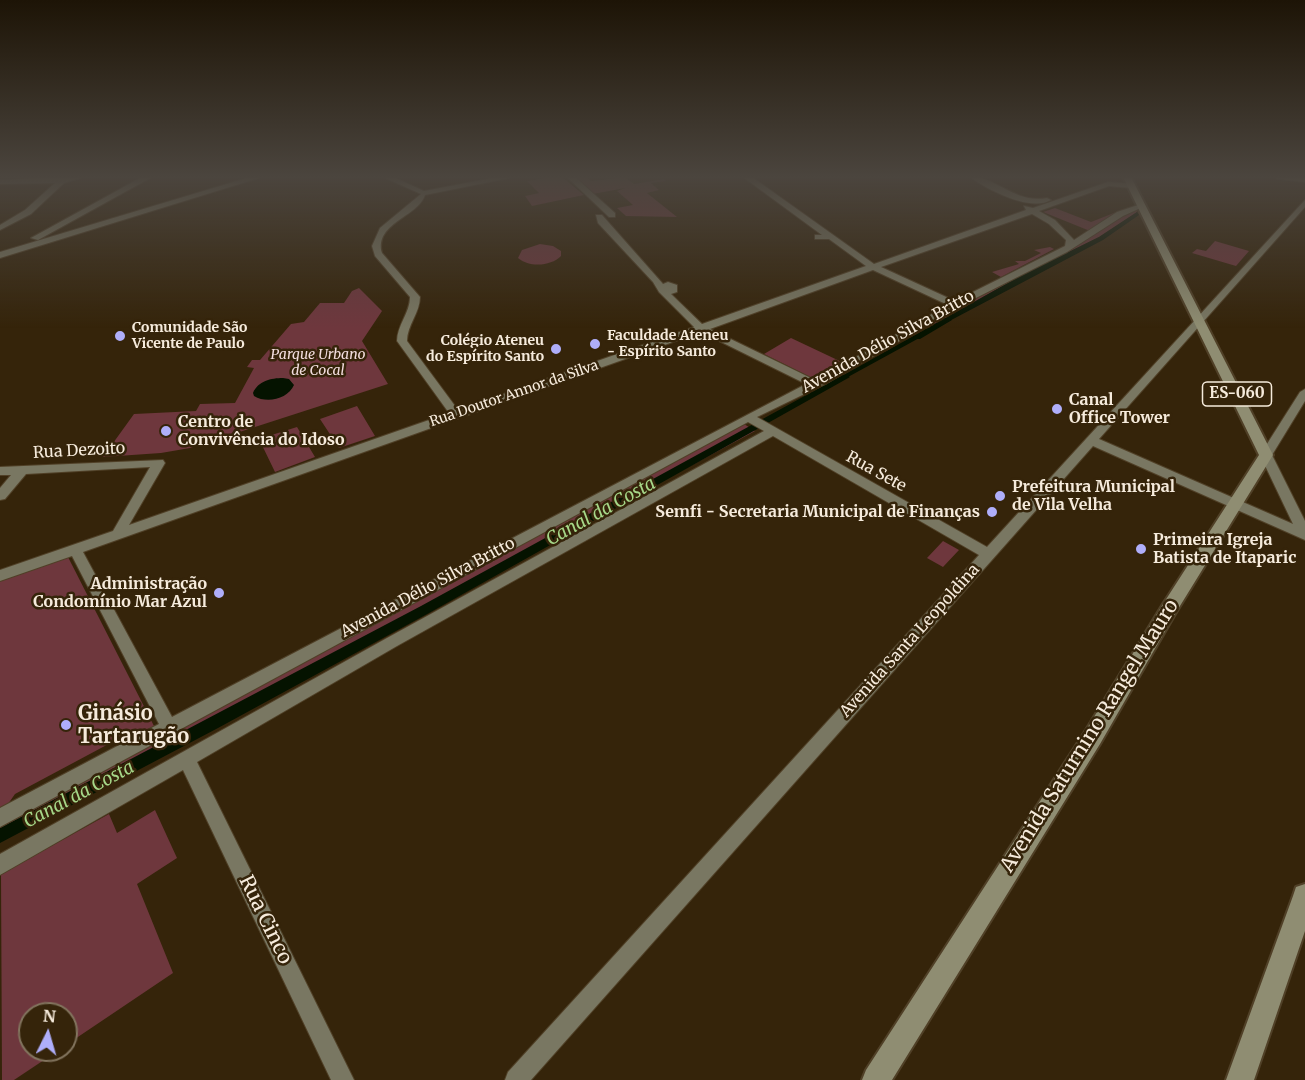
<!DOCTYPE html>
<html>
<head>
<meta charset="utf-8">
<style>
  body { margin:0 }
  #map { position:relative; width:1305px; height:1080px; overflow:hidden; background:#35240a; font-family:Merriweather,serif }
  canvas { display:block }
  .north { position:absolute; left:18px; top:1002px; width:60px; height:60px; box-sizing:border-box; background:#35240a; border:2px solid #82745e; border-radius:50%; rotate:5deg; font-size:16px; font-weight:700; line-height:24px; text-align:center; color:#f6ebdc }
  .north::after { content:''; display:block; margin:auto; width:21px; height:27px; background:#afaefa; clip-path:polygon(50% 0,100% 100%,50% 72%,0 100%) }
</style>
</head>
<body>
<div id="map">
<canvas width="1305" height="1080"></canvas>
<div class="north">N</div>
</div>
<script>
const ctx = document.querySelector('canvas').getContext('2d');
ctx.lineJoin = 'round';
function fill(path, color) {
  ctx.fillStyle = color;
  ctx.fill(path, 'evenodd');
}
function stroke(path, color, width, dash) {
  ctx.strokeStyle = color;
  ctx.lineWidth = width;
  ctx.lineCap = dash ? 'butt' : 'round';
  ctx.setLineDash(dash || []);
  ctx.stroke(path);
}
function write(font, color, halo, rows, align = 'center') {
  ctx.font = font + ' Merriweather,serif';
  ctx.lineWidth = 5;
  ctx.setLineDash([]);
  ctx.textBaseline = 'middle';
  ctx.strokeStyle = halo;
  ctx.fillStyle = color;
  for (const [text, x, y, turn = 0] of rows) {
    ctx.save();
    ctx.translate(x, y);
    ctx.rotate((+turn || 0) * Math.PI / 180);
    ctx.textAlign = isNaN(turn) ? turn : align;
    if (halo) ctx.strokeText(text, 0, 0);
    ctx.fillText(text, 0, 0);
    ctx.restore();
  }
}
const green = new Path2D(`
  M 550,177 L 562,177 L 584,195 L 532,206 L 525,196 L 539,193 L 527,181 Z
  M 573,177 L 587,177 L 591,181 L 625,177 L 634,184 L 664,179 L 666,181 L 651,183 L 659,190 L 647,193 L 677,217 L 626,216 L 617,208 L 633,205 L 617,191 L 625,188 L 593,194 Z
  M 1129,207 L 1090,231 L 1043,212 L 1055,208 L 1091,222 Z
  M 1136,209 L 1137,212 L 1099,237 L 1022,275 L 933,325 L 928,324 Z
  M 1215,241 L 1249,251 L 1236,266 L 1192,253 L 1197,249 L 1206,251 Z
  M 540,244 L 553,246 L 561,251 L 561,256 C 551,266 530,268 518,258 L 522,250 Z
  M 1050,247 L 1054,249 L 1001,277 L 992,272 L 1019,264 L 1015,261 L 1025,261 L 1041,253 L 1034,250 Z
  M 359,288 L 382,311 L 362,341 L 388,384 L 190,448 L 161,453 L 103,457 L 134,414 L 196,411 L 200,404 L 235,403 L 254,368 L 247,367 L 252,360 L 260,360 L 291,324 L 304,322 L 320,303 L 344,303 L 352,291 Z
  M 791,338 L 846,364 L 814,379 L 764,354 Z
  M 357,406 L 375,436 L 339,448 L 320,419 Z
  M 744,424 L 755,431 L 0,840 L 0,826 Z
  M 297,427 L 315,457 L 275,472 L 259,439 Z
  M 943,541 L 959,550 L 943,567 L 927,558 Z
  M 68,557 L 154,726 L 139,734 L 138,733 L 133,735 L 131,732 L 15,794 L 8,804 L 0,808 L 0,581 Z
  M 155,810 L 177,858 L 137,884 L 173,973 L 66,1045 L 66,1014 L 30,1014 L 30,1050 L 59,1050 L 14,1080 L 2,1080 L 1,874 L 109,814 L 117,833 Z`);
const water = new Path2D(`
  M 1137,212 L 1139,215 L 1103,240 L 938,327 L 933,325 L 1022,275 L 1099,237 Z
  M 926,329 L 932,331 L 837,383 L 833,381 Z
  M 283,378 L 289,379 L 294,385 C 288,399 267,404 254,396 L 253,393 C 258,381 271,378 283,378 Z`);
const canal = new Path2D(`
  M 945,318 L 952,320 L 920,339 L 914,339 L 913,337 Z
  M 843,375 L 846,375 L 850,377 L 429,613 L 218,728 L 0,843 L 0,828 L 421,606 Z`);
const secondary = new Path2D(`
  M 62,177 L 84,177 L 64,183 L 31,214 L 0,230 L 0,225 L 25,210 L 55,183 L 0,184 L 0,180 Z
  M 142,177 L 152,177 L 38,240 L 31,238 Z
  M 250,177 L 262,177 L 0,258 L 0,252 Z
  M 383,177 L 393,177 L 424,191 L 498,177 L 514,177 L 425,195 C 418,217 374,223 382,253 L 420,297 C 420,313 407,325 407,341 L 458,410 L 694,327 L 659,292 L 653,282 L 598,223 L 596,215 L 602,215 L 663,284 L 668,282 L 677,285 L 677,292 L 671,294 L 702,324 L 866,266 L 829,239 L 815,239 L 815,235 L 822,235 L 743,177 L 752,177 L 874,264 L 1026,210 L 1024,206 L 1033,208 L 1108,182 L 1134,184 L 1134,188 L 1131,188 L 1109,186 L 1039,211 L 1055,220 L 1074,240 L 1117,212 L 1141,204 L 1145,206 L 1123,216 L 1067,252 L 958,307 L 827,383 L 757,417 L 987,547 L 1305,200 L 1305,207 L 1099,439 L 1293,524 L 1260,455 L 1300,392 L 1305,389 L 1305,401 L 1272,455 L 1305,521 L 1305,540 L 1093,446 L 531,1080 L 505,1080 L 508,1072 L 979,555 L 773,436 L 397,646 L 197,762 L 354,1080 L 331,1080 L 183,770 L 0,875 L 0,854 L 387,638 L 764,431 L 748,422 L 0,827 L 0,808 L 159,724 L 72,556 L 0,581 L 0,570 L 113,531 L 150,467 L 26,474 L 5,499 L 0,500 L 0,488 L 11,475 L 0,475 L 0,467 L 163,460 L 165,463 L 129,525 L 449,413 L 397,341 C 397,325 410,313 410,297 L 375,256 L 372,246 L 380,228 L 421,194 ZM 1032,214 L 1049,224 L 1066,240 L 1065,246 L 955,301 L 881,267 ZM 873,270 L 948,305 L 815,380 L 710,329 ZM 701,332 L 806,384 L 172,717 L 83,552 Z
  M 567,177 L 575,177 L 615,213 L 615,217 L 609,217 Z
  M 970,177 C 998,177 1015,204 1047,198 L 1051,200 C 1030,212 988,190 970,177 Z
  M 1274,177 L 1305,178 L 1305,182 L 1278,179 Z`);
const primary = new Path2D(`
  M 1123,177 L 1131,177 L 1273,455 L 1175,614 L 1100,744 L 892,1080 L 862,1080 L 866,1070 L 1086,730 L 1163,604 L 1259,455 Z
  M 1305,884 L 1305,931 L 1254,1080 L 1226,1080 L 1293,896 L 1296,887 Z`);
const markers = [
  [120,336,6,"#afaefa"],
  [595,344,6,"#afaefa"],
  [556,349,6,"#afaefa"],
  [1057,409,6,"#afaefa"],
  [166,431,6,"#afaefa"],
  [1000,496,6,"#afaefa"],
  [992,512,6,"#afaefa"],
  [1141,549,6,"#afaefa"],
  [219,593,6,"#afaefa"],
  [66,725,6,"#afaefa"]
];
const farPoinames = [
  ["Comunidade São",132,328],
  ["Vicente de Paulo",132,344],
  ["Faculdade Ateneu",607,336],
  ["- Espírito Santo",607,352],
  ["Colégio Ateneu",544,341,"right"],
  ["do Espírito Santo",544,357,"right"]
];
const farParknames = [
  ["Parque Urbano",318,355],
  ["de Cocal",318,371]
];
const farStreetnames = [
  ["Rua Doutor Annor da Silva",514,394,-19]
];
const shields = [
  [1237,394,69]
];
const shieldNames = [
  ["ES-060",1237,394]
];
const streetNames = [
  ["Avenida Délio Silva Britto",888,342,-29],
  ["Rua Dezoito",79,451,-3],
  ["Rua Sete",876,472,29],
  ["Avenida Délio Silva Britto",428,588,-28],
  ["Avenida Santa Leopoldina",910,641,-48]
];
const poiNames = [
  ["Canal",1069,400],
  ["Office Tower",1069,418],
  ["Centro de",178,422],
  ["Convivência do Idoso",178,440],
  ["Prefeitura Municipal",1012,487],
  ["de Vila Velha",1012,505],
  ["Semfi - Secretaria Municipal de Finanças",980,512,"right"],
  ["Primeira Igreja",1153,540],
  ["Batista de Itaparic",1153,558],
  ["Administração",207,584,"right"],
  ["Condomínio Mar Azul",207,602,"right"]
];
const waterNames = [
  ["Canal da Costa",601,512,-29],
  ["Canal da Costa",79,795,-28]
];
const nearPoinames = [
  ["Ginásio",78,714],
  ["Tartarugão",78,737]
];
const nearStreetnames = [
  ["Avenida Saturnino Rangel Mauro",1090,736,-58],
  ["Rua Cinco",265,920,64]
];
fill(green, '#6e373d');
fill(water, '#051300');
fill(canal, '#051300');
stroke(secondary, '#504027', 2);
stroke(primary, '#504027', 4);
fill(secondary, '#797762');
fill(primary, '#8f8d72');
const sky = ctx.createLinearGradient(0, 0, 0, 328);
sky.addColorStop(0, '#1d1406');
sky.addColorStop(0.54, '#4b453e');
sky.addColorStop(1, '#4b453e00');
ctx.fillStyle = sky;
ctx.fillRect(0, 0, 1305, 328);
for (const [x, y, r, color] of markers) {
  const dot = new Path2D();
  dot.arc(x, y, r, 0, 2 * Math.PI);
  ctx.fillStyle = color;
  ctx.fill(dot);
  stroke(dot, '#35240a', 2);
}
write('bold 14px', '#f6ebdc', '#35240a', farPoinames, 'left');
write('italic 14px', '#f3dedf', '#35240a', farParknames);
write('14px', '#f6ebdc', '#35240a', farStreetnames);
for (const [x, y, w] of shields) {
  const box = new Path2D();
  box.roundRect(x - w / 2, y - 12, w, 24, 4.5);
  ctx.fillStyle = '#35240a';
  ctx.fill(box);
  stroke(box, '#f6ebdc', 1.5);
}
write('bold 15px', '#f6ebdc', null, shieldNames);
write('16px', '#f6ebdc', '#35240a', streetNames);
write('bold 16px', '#f6ebdc', '#35240a', poiNames, 'left');
write('italic 18px', '#a6d788', '#35240a', waterNames);
write('bold 20px', '#f6ebdc', '#35240a', nearPoinames, 'left');
write('20px', '#f6ebdc', '#35240a', nearStreetnames);
</script>
</body>
</html>
